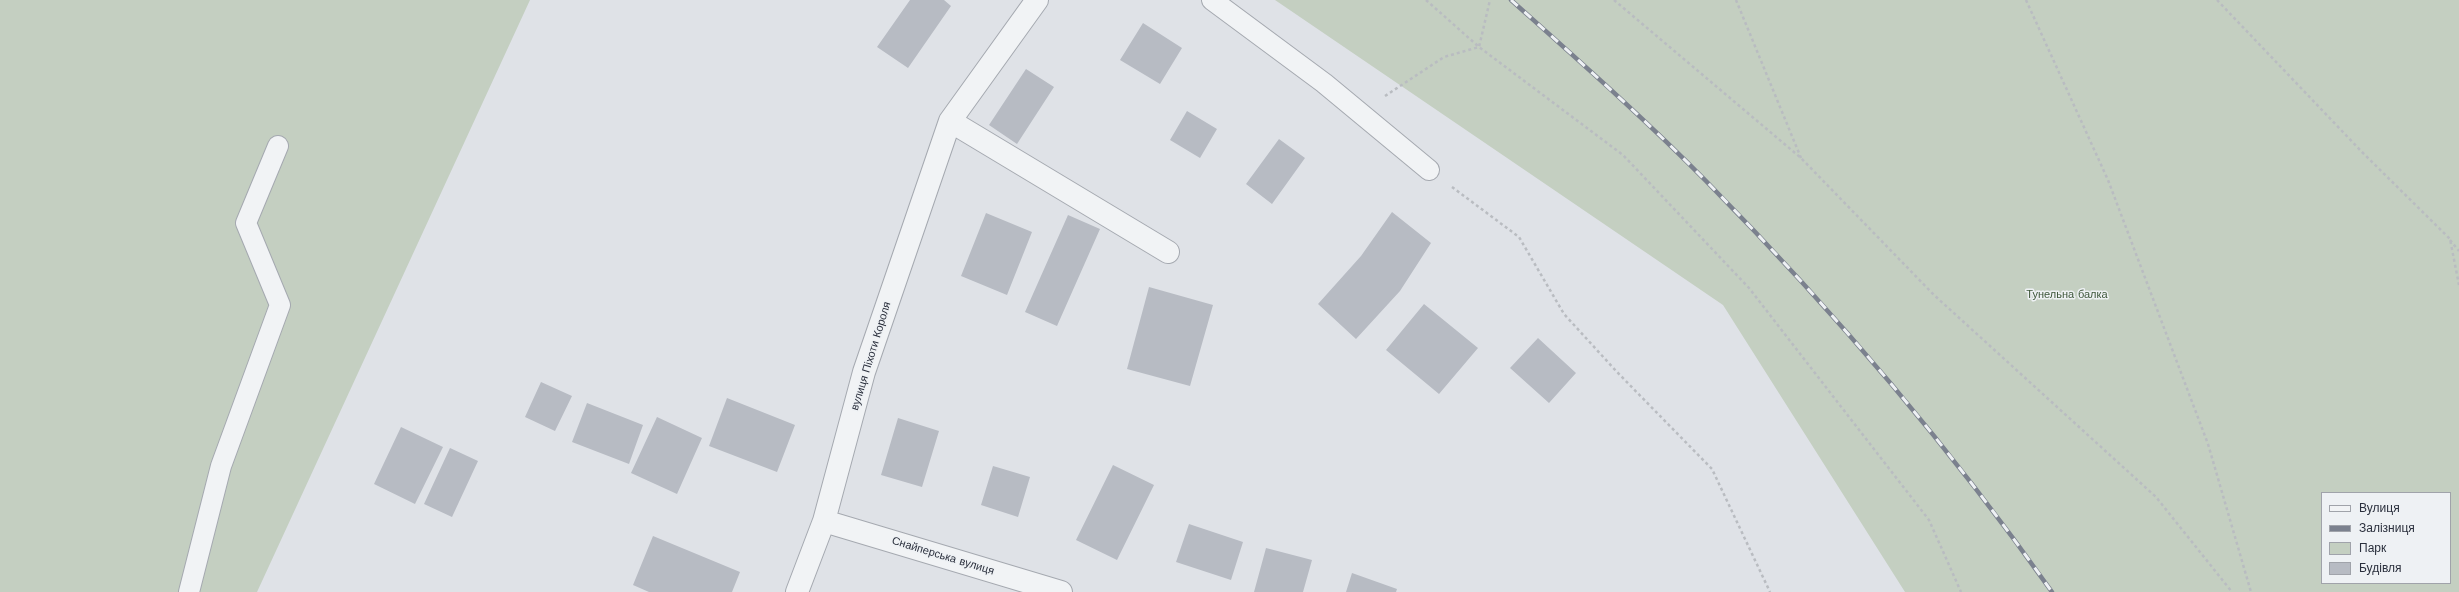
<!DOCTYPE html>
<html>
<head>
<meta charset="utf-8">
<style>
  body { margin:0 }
  #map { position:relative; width:2459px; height:592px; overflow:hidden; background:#dfe2e7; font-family:"Work Sans",sans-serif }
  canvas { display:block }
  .legend { position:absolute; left:2321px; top:492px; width:130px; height:92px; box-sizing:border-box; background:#eef1f4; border:1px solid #a0a3aa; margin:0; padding:5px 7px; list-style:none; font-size:12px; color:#2a2f3c }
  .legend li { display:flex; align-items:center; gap:8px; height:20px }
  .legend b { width:20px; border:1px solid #a0a3aa }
</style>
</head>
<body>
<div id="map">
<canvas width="2459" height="592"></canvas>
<ul class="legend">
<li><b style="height:5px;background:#f1f3f5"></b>Вулиця</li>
<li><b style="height:5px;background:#7b818e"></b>Залізниця</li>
<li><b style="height:11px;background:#c4cfc1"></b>Парк</li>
<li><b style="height:11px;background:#b7bbc3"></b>Будівля</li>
</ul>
</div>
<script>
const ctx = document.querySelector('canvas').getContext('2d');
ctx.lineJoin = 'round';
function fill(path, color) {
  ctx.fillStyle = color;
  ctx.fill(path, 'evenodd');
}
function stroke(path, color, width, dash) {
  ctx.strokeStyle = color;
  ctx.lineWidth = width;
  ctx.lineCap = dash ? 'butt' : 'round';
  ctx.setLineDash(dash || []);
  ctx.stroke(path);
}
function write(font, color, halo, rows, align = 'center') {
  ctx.font = font + ' "Work Sans",sans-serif';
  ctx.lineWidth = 3;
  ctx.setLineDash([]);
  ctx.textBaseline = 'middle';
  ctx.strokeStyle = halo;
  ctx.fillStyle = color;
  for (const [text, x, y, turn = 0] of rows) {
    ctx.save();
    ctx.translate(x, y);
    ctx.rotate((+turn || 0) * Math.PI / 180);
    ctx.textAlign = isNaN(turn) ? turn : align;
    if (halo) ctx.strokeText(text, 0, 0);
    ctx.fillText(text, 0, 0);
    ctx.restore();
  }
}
const green = new Path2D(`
  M 0,0 L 530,0 L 257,592 L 0,592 Z
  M 1275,0 L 2459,0 L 2459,592 L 1905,592 L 1723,305 ZM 2322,493 L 2450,493 L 2450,583 L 2322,583 Z`);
const building = new Path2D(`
  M 910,0 L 944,0 L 951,6 L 908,68 L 877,47 Z
  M 1143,23 L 1182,48 L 1160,84 L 1120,60 Z
  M 1026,69 L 1054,87 L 1017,144 L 989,125 Z
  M 1187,111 L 1217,129 L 1200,158 L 1170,140 Z
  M 1279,139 L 1305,158 L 1272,204 L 1246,184 Z
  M 1392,212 L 1431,243 L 1400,291 L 1356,339 L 1318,304 L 1361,256 Z
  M 986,213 L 1032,232 L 1007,295 L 961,276 Z
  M 1068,215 L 1100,229 L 1057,326 L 1025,312 Z
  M 1149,287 L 1213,305 L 1190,386 L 1127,369 Z
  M 1424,304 L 1478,348 L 1439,394 L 1386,350 Z
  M 1538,338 L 1576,373 L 1549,403 L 1510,368 Z
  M 541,382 L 572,396 L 555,431 L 525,417 Z
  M 727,398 L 795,425 L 777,472 L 709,446 Z
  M 587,403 L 643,425 L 629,464 L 572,442 Z
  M 657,417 L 702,438 L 677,494 L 631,473 Z
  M 898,418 L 939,431 L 922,487 L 881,475 Z
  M 401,427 L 443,447 L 415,504 L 374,484 Z
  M 450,448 L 478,461 L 452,517 L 424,504 Z
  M 1113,465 L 1154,485 L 1117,560 L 1076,540 Z
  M 993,466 L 1030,477 L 1018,517 L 981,505 Z
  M 1189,524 L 1243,542 L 1231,580 L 1176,562 Z
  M 653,536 L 740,572 L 732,592 L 649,592 L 633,585 Z
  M 1266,548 L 1312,560 L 1303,592 L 1254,592 Z
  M 1352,573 L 1397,589 L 1396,592 L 1346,592 Z`);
const path = new Path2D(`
  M 1426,0 L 1479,47 L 1623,155 L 1749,288 L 1929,520 L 1961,592
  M 1614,0 L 1801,158 L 1934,295 L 2156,497 L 2232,592
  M 1736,0 L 1801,158
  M 2026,0 L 2108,180 L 2208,444 L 2251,592
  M 2217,0 L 2362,152 L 2450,239 L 2459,285
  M 1385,96 L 1444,57 L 1479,47 L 1490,0
  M 1452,187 L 1519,237 L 1564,314 L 1617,372 L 1712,469 L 1770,592
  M 2450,240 L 2459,251`);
const lane = new Path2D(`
  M 1212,0 L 1324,83 L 1429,170
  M 189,592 L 221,466 L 280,305 L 246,223 L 278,146`);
const street = new Path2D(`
  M 950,121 L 1168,252
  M 824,521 L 1061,592
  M 797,592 L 824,521 L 864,372 L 950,121 L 1037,0`);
const rail = new Path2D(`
  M 1511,0 C 1577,59 1644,118 1706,181 C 1832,309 1949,446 2052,592`);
const parkNames = [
  ["Тунельна балка",2067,295]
];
const streetNames = [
  ["вулиця Піхоти Короля",871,356,-73],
  ["Снайперська вулиця",943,556,17]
];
fill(green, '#c4cfc1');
fill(building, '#b7bbc3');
stroke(lane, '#a5a9b0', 22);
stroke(street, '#a5a9b0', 24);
stroke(path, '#b9bcc1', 2.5, [3, 3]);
stroke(lane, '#f1f3f5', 20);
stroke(street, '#f1f3f5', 22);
stroke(rail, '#7b818e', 4.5);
stroke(rail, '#eef1f4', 3, [9]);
write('11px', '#3d5639', '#eef1f4', parkNames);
write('11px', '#2a2f3c', '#eef1f4', streetNames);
</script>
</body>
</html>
